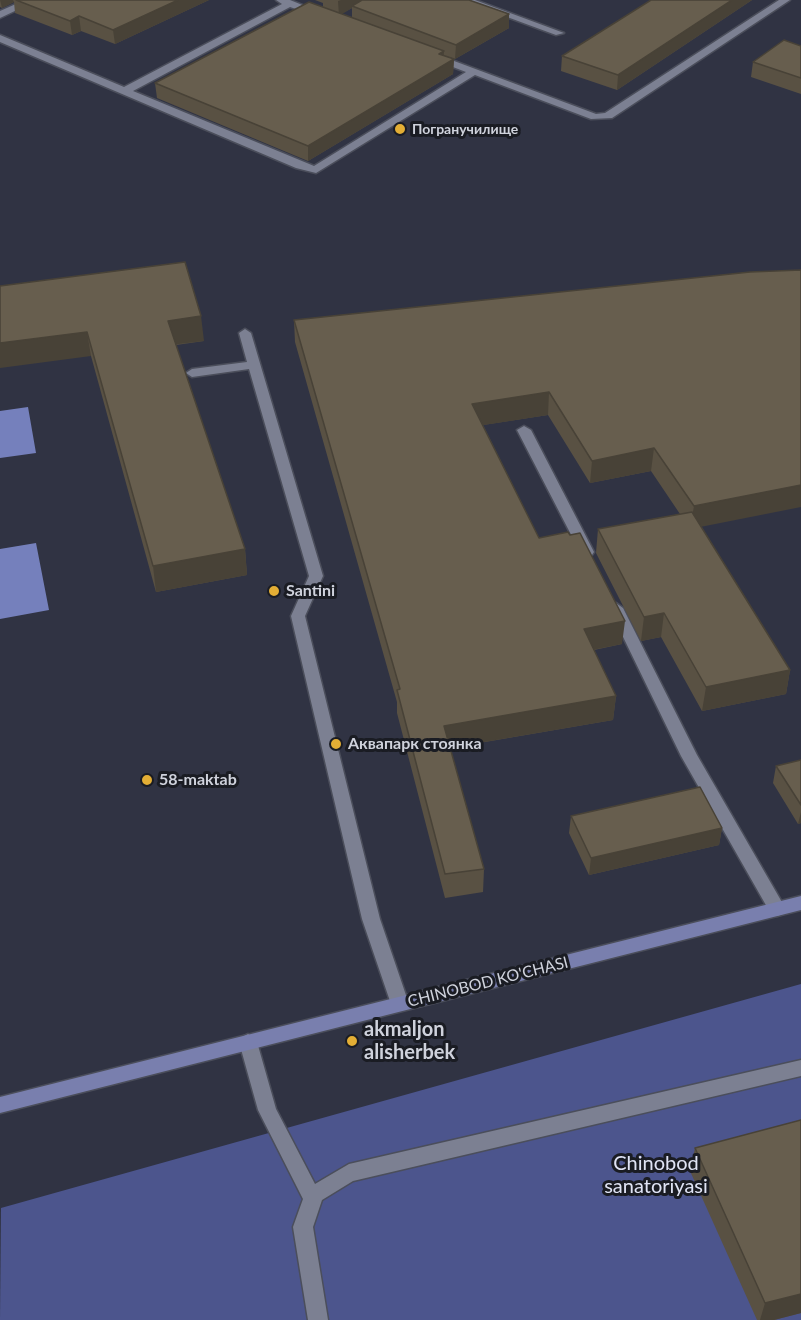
<!DOCTYPE html>
<html>
<head>
<meta charset="utf-8">
<style>
  body { margin:0 }
  canvas { display:block; background:#303343 }
</style>
</head>
<body>
<canvas width="801" height="1320"></canvas>
<script>
const ctx = document.querySelector('canvas').getContext('2d');
ctx.lineJoin = 'round';
function fill(path, color) {
  ctx.fillStyle = color;
  ctx.fill(path, 'evenodd');
}
function stroke(path, color, width, dash) {
  ctx.strokeStyle = color;
  ctx.lineWidth = width;
  ctx.lineCap = dash ? 'butt' : 'round';
  ctx.setLineDash(dash || []);
  ctx.stroke(path);
}
function write(font, color, halo, rows, align = 'center') {
  ctx.font = font + ' Lato,sans-serif';
  ctx.lineWidth = 6;
  ctx.setLineDash([]);
  ctx.textBaseline = 'middle';
  ctx.strokeStyle = halo;
  ctx.fillStyle = color;
  for (const [text, x, y, turn = 0] of rows) {
    ctx.save();
    ctx.translate(x, y);
    ctx.rotate((+turn || 0) * Math.PI / 180);
    ctx.textAlign = isNaN(turn) ? turn : align;
    if (halo) ctx.strokeText(text, 0, 0);
    ctx.fillText(text, 0, 0);
    ctx.restore();
  }
}
const forest = new Path2D(`
  M 801,984 L 801,1320 L 0,1320 L 1,1208 Z`);
const water = new Path2D(`
  M 28,407 L 36,453 L 0,458 L 0,411 Z
  M 36,543 L 49,610 L 0,619 L 0,549 Z`);
const service = new Path2D(`
  M 25,0 L 38,0 L 0,18 L 0,11 Z
  M 276,0 L 290,0 L 322,13 L 317,16 L 290,7 L 133,91 L 314,166 L 466,72 L 432,59 L 432,55 L 438,55 L 596,114 L 605,113 L 779,0 L 790,0 L 612,118 L 591,119 L 475,75 L 316,173 L 296,168 L 0,42 L 0,35 L 124,87 L 282,4 Z
  M 461,0 L 475,0 L 564,33 L 556,35 Z
  M 245,329 L 251,333 L 323,576 L 305,616 L 380,919 L 409,1004 L 406,1009 L 400,1011 L 394,1009 L 391,1004 L 362,919 L 291,616 L 309,576 L 249,369 L 192,377 L 186,373 L 192,369 L 247,362 L 239,333 Z
  M 524,426 L 531,430 L 594,552 L 592,555 L 582,555 L 580,552 L 517,430 Z
  M 616,603 L 623,608 L 697,755 L 783,904 L 786,909 L 783,914 L 777,916 L 771,914 L 681,756 L 609,608 Z
  M 248,1034 L 254,1037 L 257,1042 L 276,1109 L 315,1184 L 349,1164 L 801,1060 L 801,1076 L 353,1181 L 322,1200 L 313,1227 L 328,1320 L 308,1320 L 293,1227 L 303,1199 L 258,1110 L 239,1042 L 242,1037 Z`);
const secondary = new Path2D(`
  M 801,896 L 801,910 L 0,1113 L 0,1097 Z`);
const wall = new Path2D(`
  M 0,0 L 209,0 L 115,44 L 81,31 L 72,35 L 15,13 L 14,2 L 2,8 L 0,7 Z
  M 315,0 L 469,0 L 509,14 L 509,28 L 455,59 L 444,55 L 454,59 L 453,74 L 308,161 L 157,98 L 155,83 L 323,7 L 323,3 ZM 352,8 L 352,18 L 341,14 Z
  M 651,0 L 752,0 L 617,90 L 561,71 L 562,56 Z
  M 801,46 L 801,94 L 751,77 L 753,62 Z
  M 750,272 L 701,527 L 790,670 L 786,694 L 702,711 L 661,637 L 641,641 L 596,553 L 598,529 L 680,514 L 651,471 L 590,483 L 548,415 L 483,425 L 539,538 L 622,644 L 594,650 L 616,696 L 613,720 L 450,748 L 484,869 L 483,892 L 445,898 L 397,713 L 397,702 L 295,342 L 294,320 Z
  M 0,286 L 204,341 L 176,345 L 245,549 L 247,575 L 156,592 L 91,356 Z
  M 801,760 L 801,823 L 798,824 L 773,783 L 776,766 Z
  M 571,816 L 722,828 L 719,845 L 589,875 L 569,833 Z
  M 695,1148 L 801,1313 L 774,1320 L 757,1320 L 690,1171 Z`);
const shadedWall = new Path2D(`
  M 0,0 L 13,0 L 14,2 L 2,8 Z
  M 178,0 L 209,0 L 115,44 L 113,30 Z
  M 341,0 L 365,0 L 352,6 L 352,8 L 339,16 L 338,1 Z
  M 732,0 L 752,0 L 617,90 L 618,75 Z
  M 509,14 L 509,28 L 455,59 L 456,45 Z
  M 79,16 L 81,31 L 72,35 L 70,21 Z
  M 444,51 L 443,65 L 454,59 L 453,74 L 308,161 L 308,146 Z
  M 201,316 L 204,341 L 170,345 L 168,321 Z
  M 87,332 L 91,356 L 0,368 L 0,343 Z
  M 549,392 L 548,415 L 471,427 L 472,404 Z
  M 654,448 L 651,471 L 590,483 L 592,461 Z
  M 801,485 L 801,507 L 690,529 L 694,506 Z
  M 245,549 L 247,575 L 156,592 L 153,566 Z
  M 664,613 L 661,637 L 641,641 L 644,617 Z
  M 625,621 L 622,644 L 582,652 L 584,629 Z
  M 790,670 L 786,694 L 702,711 L 706,687 Z
  M 616,696 L 613,720 L 443,749 L 444,726 Z
  M 801,812 L 801,823 L 798,824 Z
  M 722,828 L 719,845 L 589,875 L 591,858 Z
  M 801,1294 L 801,1313 L 774,1320 L 760,1320 L 765,1303 Z`);
const building = new Path2D(`
  M 16,0 L 178,0 L 113,30 L 79,16 L 70,21 Z
  M 362,0 L 469,0 L 509,14 L 456,45 L 352,6 Z
  M 651,0 L 732,0 L 618,75 L 562,56 Z
  M 309,2 L 444,51 L 439,54 L 454,59 L 308,146 L 155,83 Z
  M 784,40 L 801,46 L 801,78 L 753,62 Z
  M 185,262 L 201,316 L 168,321 L 245,549 L 153,566 L 87,332 L 0,343 L 0,286 Z
  M 801,270 L 801,485 L 694,506 L 654,448 L 592,461 L 549,392 L 472,404 L 539,538 L 568,532 L 570,535 L 580,533 L 625,621 L 584,629 L 616,696 L 444,726 L 484,869 L 445,874 L 397,690 L 400,689 L 294,320 L 750,272 Z
  M 692,512 L 790,670 L 706,687 L 664,613 L 644,617 L 598,529 Z
  M 801,760 L 801,805 L 776,766 Z
  M 700,787 L 722,828 L 591,858 L 571,816 Z
  M 801,1120 L 801,1294 L 765,1303 L 695,1148 Z`);
const markers = [
  [400,129,6,"#e3ae35"],
  [274,591,6,"#e3ae35"],
  [336,744,6,"#e3ae35"],
  [147,780,6,"#e3ae35"],
  [352,1041,6,"#e3ae35"]
];
const farPoinames = [
  ["Погранучилище",412,129]
];
const poiNames = [
  ["Santini",286,591],
  ["Аквапарк стоянка",348,744],
  ["58-maktab",159,780]
];
const streetNames = [
  ["CHINOBOD KO'CHASI",488,982,-14]
];
const nearPoinames = [
  ["akmaljon",364,1030],
  ["alisherbek",364,1053]
];
const nearParknames = [
  ["Chinobod",656,1164],
  ["sanatoriyasi",656,1187]
];
fill(forest, '#4c558d');
fill(water, '#7580bc');
stroke(service, '#4b4e5b', 3);
stroke(secondary, '#4b4e5b', 3);
fill(service, '#7c8092');
fill(secondary, '#797fae');
fill(wall, '#595143');
fill(shadedWall, '#484237');
fill(building, '#675e4e');
stroke(building, '#484237', 1.5);
for (const [x, y, r, color] of markers) {
  const dot = new Path2D();
  dot.arc(x, y, r, 0, 2 * Math.PI);
  ctx.fillStyle = color;
  ctx.fill(dot);
  stroke(dot, '#1a1c23', 2);
}
write('bold 14px', '#cfd2dc', '#1a1c23', farPoinames, 'left');
write('bold 16px', '#cfd2dc', '#1a1c23', poiNames, 'left');
write('16px', '#cfd2dc', '#1a1c23', streetNames);
write('bold 20px', '#cfd2dc', '#1a1c23', nearPoinames, 'left');
write('20px', '#e0e4f5', '#1a1c23', nearParknames);
</script>
</body>
</html>
